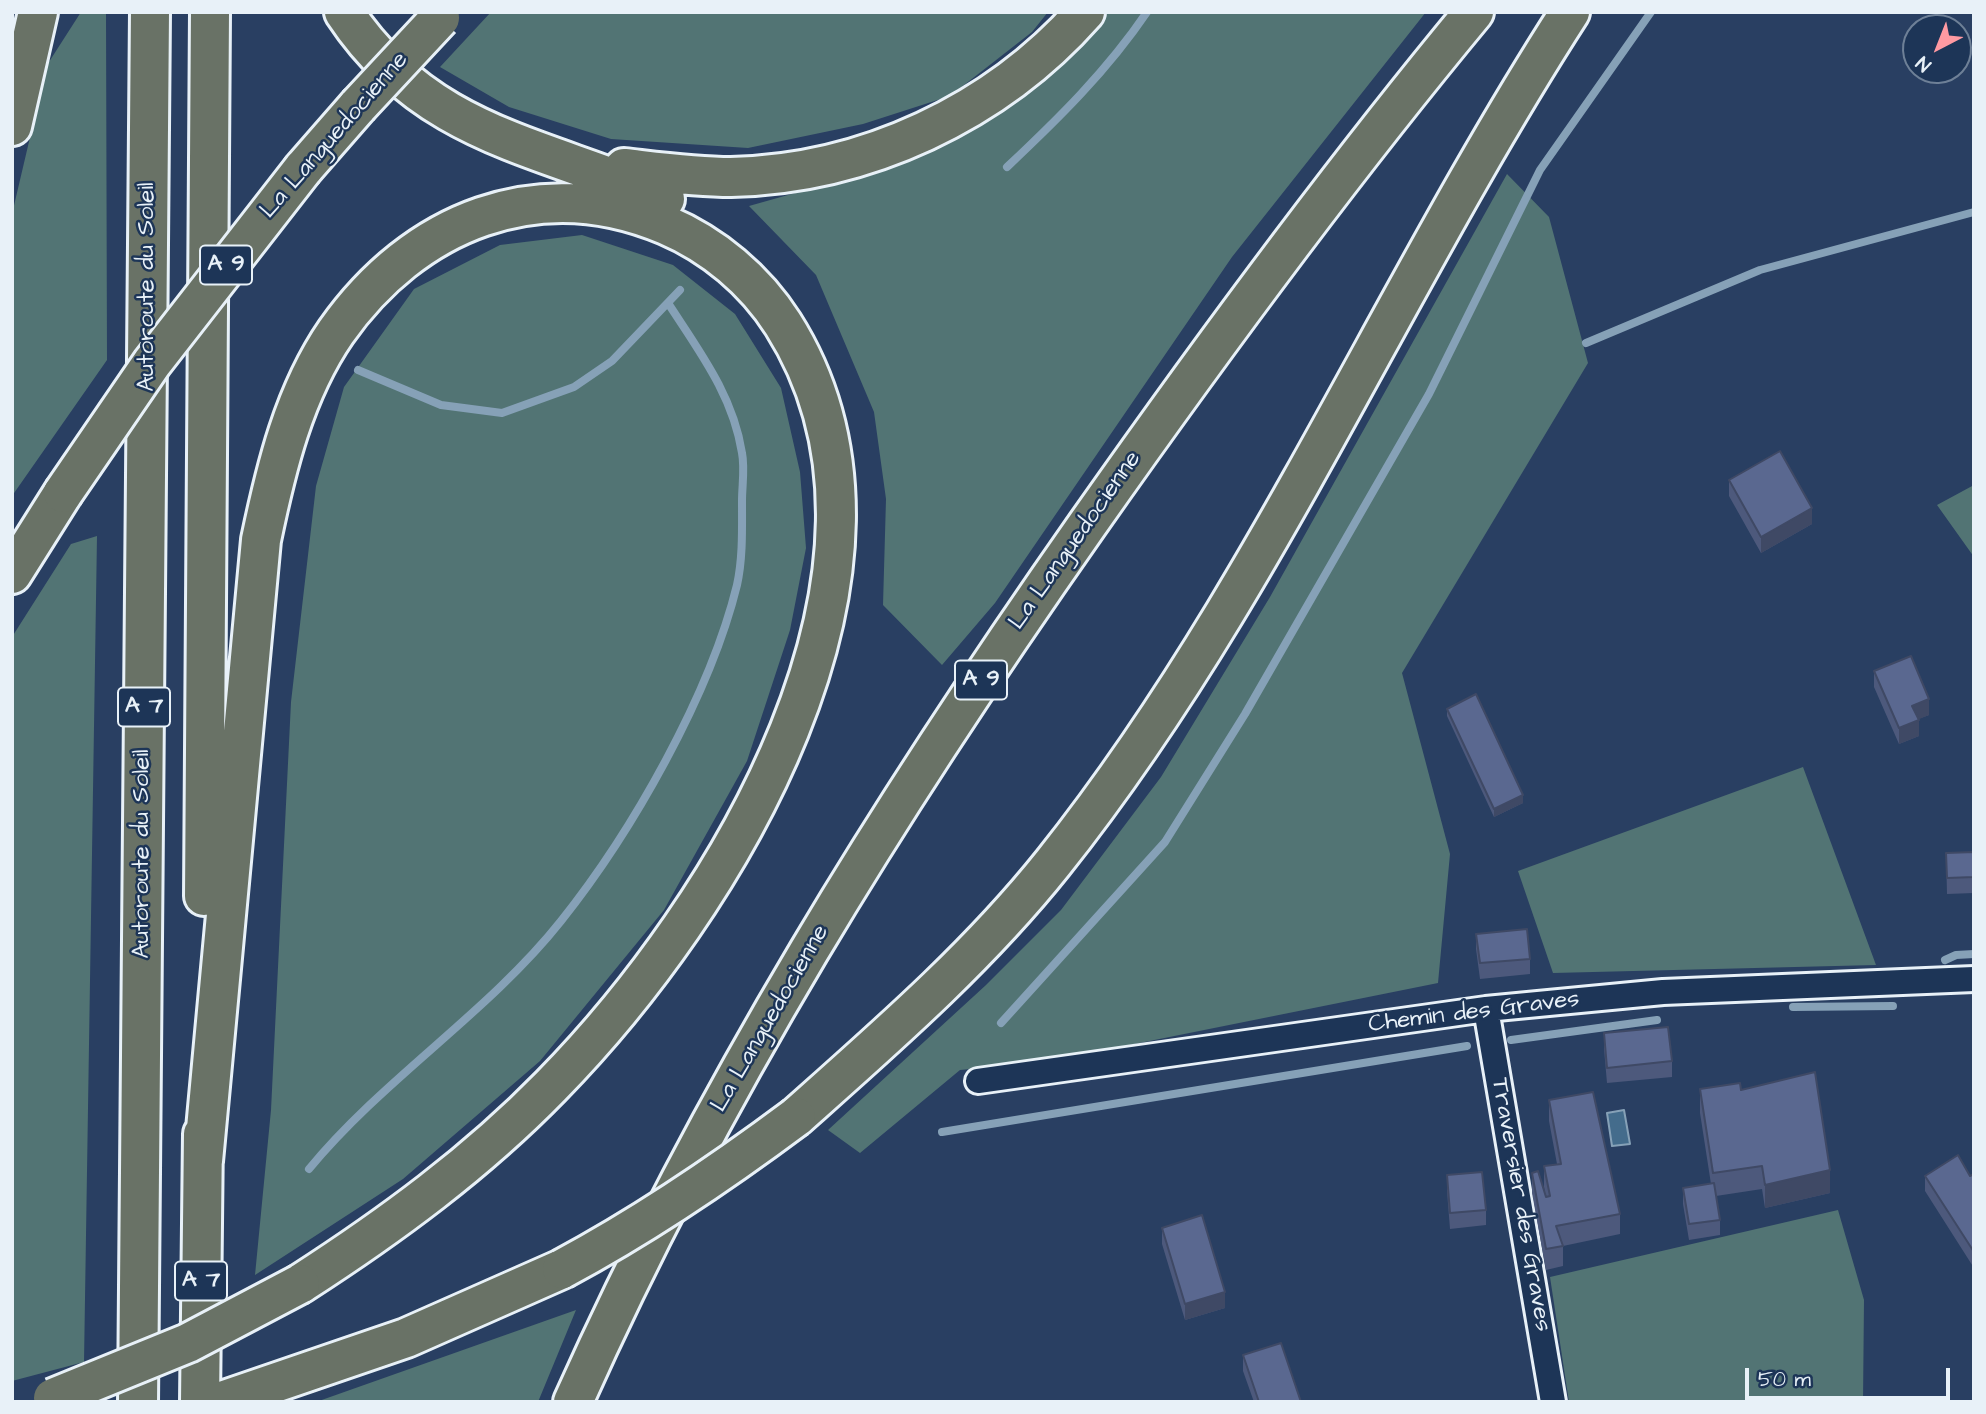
<!DOCTYPE html>
<html>
<head>
<meta charset="utf-8">
<style>
  body { margin:0 }
  #map { position:relative; width:1986px; height:1414px; overflow:hidden; background:#293f62; font-family:"Architects Daughter",sans-serif }
  canvas { display:block }
  .frame { position:absolute; inset:0; border:14px solid #e8f1f8; pointer-events:none }
  .north { position:absolute; left:1902px; top:14px; width:70px; height:70px; box-sizing:border-box; background:#1d3557; border:2px solid #6e8097; border-radius:50%; rotate:222deg; font-size:19px; font-weight:700; line-height:28px; text-align:center; color:#e8f1f8 }
  .north::after { content:''; display:block; margin:auto; width:24px; height:32px; background:#ff9aa2; clip-path:polygon(50% 0,100% 100%,50% 72%,0 100%) }
  .scale { position:absolute; left:1745px; top:1368px; width:205px; height:32px; box-sizing:border-box; border:4px solid #e8f1f8; border-top:0; padding-left:9px; font-size:21px; line-height:24px; white-space:nowrap; color:#e8f1f8; -webkit-text-stroke:5px #1d3557; paint-order:stroke }
</style>
</head>
<body>
<div id="map">
<canvas width="1986" height="1414"></canvas>
<div class="frame"></div>
<div class="north">N</div>
<div class="scale">50 m</div>
</div>
<script>
const ctx = document.querySelector('canvas').getContext('2d');
ctx.lineJoin = 'round';
function fill(path, color) {
  ctx.fillStyle = color;
  ctx.fill(path, 'evenodd');
}
function stroke(path, color, width, dash) {
  ctx.strokeStyle = color;
  ctx.lineWidth = width;
  ctx.lineCap = dash ? 'butt' : 'round';
  ctx.setLineDash(dash || []);
  ctx.stroke(path);
}
function write(font, color, halo, rows, align = 'center') {
  ctx.font = font + ' "Architects Daughter",sans-serif';
  ctx.lineWidth = 5;
  ctx.setLineDash([]);
  ctx.textBaseline = 'middle';
  ctx.strokeStyle = halo;
  ctx.fillStyle = color;
  for (const [text, x, y, turn = 0] of rows) {
    ctx.save();
    ctx.translate(x, y);
    ctx.rotate((+turn || 0) * Math.PI / 180);
    ctx.textAlign = isNaN(turn) ? turn : align;
    if (halo) ctx.strokeText(text, 0, 0);
    ctx.fillText(text, 0, 0);
    ctx.restore();
  }
}
const green = new Path2D(`
  M 81,12 L 106,12 L 107,360 L 12,496 L 12,214 L 47,65 Z
  M 491,12 L 1048,12 L 1032,32 L 950,96 L 863,124 L 748,148 L 611,139 L 509,107 L 440,67 Z
  M 1107,12 L 1426,12 L 1232,257 L 995,603 L 942,665 L 883,605 L 886,499 L 874,412 L 816,275 L 749,206 L 905,162 L 1052,74 Z
  M 1507,174 L 1549,217 L 1588,363 L 1402,673 L 1450,854 L 1438,983 L 1045,1062 L 960,1070 L 860,1153 L 828,1130 L 986,985 L 1061,910 L 1161,777 L 1270,597 Z
  M 582,235 L 673,265 L 735,314 L 781,388 L 800,472 L 806,548 L 790,630 L 747,761 L 664,910 L 540,1061 L 403,1179 L 255,1275 L 271,1110 L 291,702 L 316,486 L 344,387 L 414,289 L 500,245 Z
  M 1974,485 L 1974,557 L 1937,505 Z
  M 97,536 L 84,1362 L 12,1381 L 12,637 L 71,544 Z
  M 1803,767 L 1876,965 L 1553,973 L 1518,871 Z
  M 1838,1210 L 1864,1300 L 1863,1402 L 1569,1402 L 1550,1277 Z
  M 576,1310 L 538,1402 L 316,1402 Z`);
const water = new Path2D(`
  M 1624,1110 L 1630,1144 L 1612,1146 L 1607,1113 Z`);
const stream = new Path2D(`
  M 1007,167 C 1058,119 1107,71 1147,12
  M 1586,343 L 1760,270 L 1974,212
  M 358,370 L 441,405 L 502,413 L 574,387 L 612,361 L 680,290
  M 1945,960 L 1956,955 L 1974,954
  M 1793,1007 L 1893,1006
  M 1001,1023 L 1165,842 L 1245,714 L 1429,394 L 1540,170 L 1651,12
  M 1511,1040 L 1657,1020
  M 942,1132 L 1467,1046
  M 309,1169 C 384,1078 488,1013 561,921 C 632,832 710,695 737,585 C 743,558 742,528 742,501 C 742,486 745,468 742,453 C 733,395 699,351 668,303`);
const minor = new Path2D(`
  M 1486,1009 L 1553,1402
  M 978,1081 L 1486,1009 L 1663,992 L 1974,979`);
const motorway = new Path2D(`
  M 344,12 C 426,136 541,145 665,199
  M 12,126 L 38,12
  M 624,168 C 659,172 695,177 731,177 C 865,174 996,113 1085,12
  M 303,169 L 358,106
  M 12,574 L 63,493
  M 204,896 L 210,12
  M 796,1117 C 886,1037 978,957 1053,863 C 1261,602 1390,291 1570,12
  M 203,1161 L 261,540 C 276,468 294,393 336,332 C 414,221 538,171 666,225 C 713,245 755,280 783,324 C 937,567 723,911 551,1086 C 476,1163 390,1226 300,1284
  M 138,1402 L 150,12
  M 200,1402 L 203,1134
  M 219,1402 L 406,1338 L 562,1269
  M 573,1402 C 712,1091 892,803 1087,525 C 1210,350 1337,177 1474,12`);
const motorwayBridge = new Path2D(`
  M 358,106 L 440,18
  M 63,493 L 152,363 L 303,169
  M 562,1269 C 644,1225 721,1173 796,1117
  M 53,1398 L 188,1343 L 300,1284`);
const wall = new Path2D(`
  M 1729,480 L 1812,524 L 1761,553 L 1729,496 Z
  M 1874,671 L 1929,715 L 1918,719 L 1919,736 L 1899,744 L 1874,687 Z
  M 1447,709 L 1523,803 L 1494,817 L 1447,716 Z
  M 1974,852 L 1974,893 L 1947,894 L 1946,853 Z
  M 1476,934 L 1530,959 L 1530,974 L 1480,979 L 1476,949 Z
  M 1604,1033 L 1672,1061 L 1672,1077 L 1607,1083 L 1604,1049 Z
  M 1700,1089 L 1741,1090 L 1830,1193 L 1765,1208 L 1762,1189 L 1716,1196 L 1720,1220 L 1720,1235 L 1689,1240 L 1683,1204 L 1683,1188 L 1711,1184 L 1700,1113 Z
  M 1549,1100 L 1620,1214 L 1620,1234 L 1563,1246 L 1563,1266 L 1546,1270 L 1532,1193 L 1532,1173 L 1545,1193 L 1544,1187 L 1544,1166 L 1557,1164 L 1549,1121 Z
  M 1974,1174 L 1974,1268 L 1925,1191 L 1925,1176 L 1970,1176 Z
  M 1447,1175 L 1486,1210 L 1486,1225 L 1450,1229 L 1447,1191 Z
  M 1162,1228 L 1225,1308 L 1185,1320 L 1162,1244 Z
  M 1243,1355 L 1301,1402 L 1254,1402 L 1243,1371 Z`);
const shadedWall = new Path2D(`
  M 1812,508 L 1812,524 L 1761,553 L 1761,537 Z
  M 1929,699 L 1929,715 L 1912,722 L 1912,706 Z
  M 1919,720 L 1919,736 L 1899,744 L 1899,728 Z
  M 1523,795 L 1523,803 L 1494,817 L 1494,809 Z
  M 1830,1170 L 1830,1193 L 1765,1208 L 1765,1185 Z
  M 1225,1292 L 1225,1308 L 1185,1320 L 1185,1304 Z`);
const building = new Path2D(`
  M 1780,451 L 1812,508 L 1761,537 L 1729,480 Z
  M 1911,656 L 1929,699 L 1912,706 L 1919,720 L 1899,728 L 1874,671 Z
  M 1476,694 L 1523,795 L 1494,809 L 1447,709 Z
  M 1974,852 L 1974,877 L 1947,878 L 1946,853 Z
  M 1527,929 L 1530,959 L 1480,963 L 1476,934 Z
  M 1668,1027 L 1672,1061 L 1607,1068 L 1604,1033 Z
  M 1815,1072 L 1830,1170 L 1765,1185 L 1762,1166 L 1713,1173 L 1700,1089 L 1740,1083 L 1741,1090 Z
  M 1593,1092 L 1620,1214 L 1556,1226 L 1563,1246 L 1546,1249 L 1532,1173 L 1538,1171 L 1546,1197 L 1550,1196 L 1544,1166 L 1561,1164 L 1549,1100 Z
  M 1958,1155 L 1970,1176 L 1974,1174 L 1974,1252 L 1925,1176 Z
  M 1482,1172 L 1486,1210 L 1450,1213 L 1447,1175 Z
  M 1714,1183 L 1720,1220 L 1689,1224 L 1683,1188 Z
  M 1202,1215 L 1225,1292 L 1185,1304 L 1162,1228 Z
  M 1281,1343 L 1301,1402 L 1259,1402 L 1243,1355 Z`);
const shields = [
  [226,265,52],
  [981,680,52],
  [144,707,52],
  [201,1281,52]
];
const shieldNames = [
  ["A 9",226,265],
  ["A 9",981,680],
  ["A 7",144,707],
  ["A 7",201,1281]
];
const streetNames = [
  ["La Languedocienne",335,136,-49],
  ["Autoroute du Soleil",148,287,-90],
  ["La Languedocienne",1076,541,-55],
  ["Autoroute du Soleil",143,854,-90],
  ["Chemin des Graves",1474,1013,-7],
  ["La Languedocienne",771,1019,-60],
  ["Traversier des Graves",1520,1205,80]
];
fill(green, '#527474');
fill(water, '#446c8c');
stroke(water, '#86a1b7', 2);
stroke(stream, '#86a1b7', 8);
stroke(minor, '#e8f1f8', 30);
stroke(motorway, '#e8f1f8', 44);
stroke(minor, '#1d3557', 24);
stroke(motorway, '#697266', 38);
stroke(motorwayBridge, '#e8f1f8', 44, []);
stroke(motorwayBridge, '#697266', 38);
fill(wall, '#4d597c');
fill(shadedWall, '#3f4965');
fill(building, '#5a6890');
stroke(building, '#3f4965', 2);
for (const [x, y, w] of shields) {
  const box = new Path2D();
  box.roundRect(x - w / 2, y - 19.5, w, 39, 5);
  ctx.fillStyle = '#1d3557';
  ctx.fill(box);
  stroke(box, '#e8f1f8', 2);
}
write('bold 23px', '#e8f1f8', null, shieldNames);
write('24px', '#e8f1f8', '#1d3557', streetNames);
</script>
</body>
</html>
